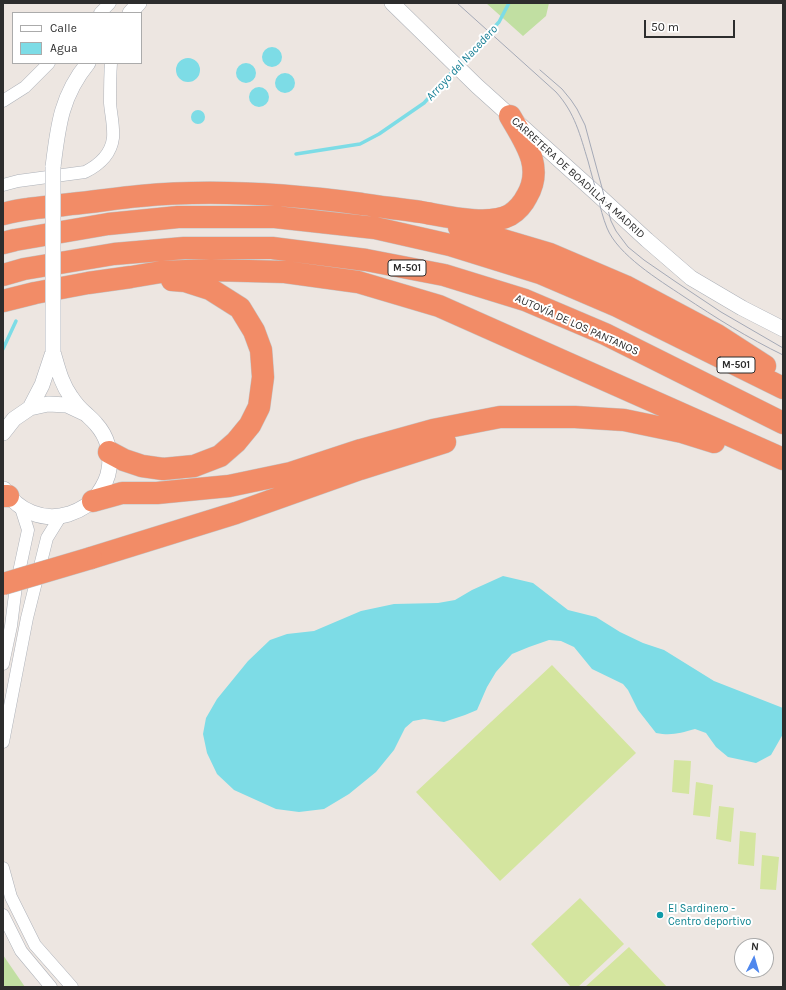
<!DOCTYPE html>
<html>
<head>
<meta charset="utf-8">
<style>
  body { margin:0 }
  #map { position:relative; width:786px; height:990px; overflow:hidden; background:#ede6e1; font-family:Karla,sans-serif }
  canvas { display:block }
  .frame { position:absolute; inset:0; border:4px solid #2d2d2d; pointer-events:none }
  .legend { position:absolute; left:12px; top:12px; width:130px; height:52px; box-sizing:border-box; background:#fff; border:1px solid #ababab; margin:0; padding:5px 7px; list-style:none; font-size:12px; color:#2d2d2d }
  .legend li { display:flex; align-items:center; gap:8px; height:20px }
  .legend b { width:20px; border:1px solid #ababab }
  .north { position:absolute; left:734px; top:938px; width:40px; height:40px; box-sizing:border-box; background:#fff; border:1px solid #ababab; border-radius:50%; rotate:5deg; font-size:11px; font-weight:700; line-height:16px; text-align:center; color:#2d2d2d }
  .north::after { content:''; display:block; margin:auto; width:14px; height:18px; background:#4f87ed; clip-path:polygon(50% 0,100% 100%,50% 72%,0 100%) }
  .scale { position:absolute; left:644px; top:20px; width:91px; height:18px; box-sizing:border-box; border:2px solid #2d2d2d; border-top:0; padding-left:5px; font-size:12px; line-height:14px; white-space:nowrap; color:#2d2d2d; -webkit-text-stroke:3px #fff; paint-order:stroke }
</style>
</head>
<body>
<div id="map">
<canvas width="786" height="990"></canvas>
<div class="frame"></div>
<ul class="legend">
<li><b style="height:5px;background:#fff"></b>Calle</li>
<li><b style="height:11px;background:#7ddce6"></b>Agua</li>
</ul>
<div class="north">N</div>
<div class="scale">50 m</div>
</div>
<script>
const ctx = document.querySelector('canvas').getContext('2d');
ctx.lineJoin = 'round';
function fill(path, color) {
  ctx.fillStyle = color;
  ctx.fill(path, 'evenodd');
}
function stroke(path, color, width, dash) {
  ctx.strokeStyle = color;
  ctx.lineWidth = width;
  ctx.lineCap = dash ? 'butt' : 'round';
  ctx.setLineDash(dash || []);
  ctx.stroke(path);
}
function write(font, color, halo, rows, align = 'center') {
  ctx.font = font + ' Karla,sans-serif';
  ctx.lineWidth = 4;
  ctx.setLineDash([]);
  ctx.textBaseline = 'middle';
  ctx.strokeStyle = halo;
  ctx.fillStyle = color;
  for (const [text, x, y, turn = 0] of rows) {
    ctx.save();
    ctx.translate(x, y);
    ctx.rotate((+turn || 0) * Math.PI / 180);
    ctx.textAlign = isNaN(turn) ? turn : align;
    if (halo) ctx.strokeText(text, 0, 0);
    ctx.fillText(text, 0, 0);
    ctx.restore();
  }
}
const green = new Path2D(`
  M 486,3 L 549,3 L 546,16 L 523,36 Z
  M 3,955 L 25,987 L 3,987 Z`);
const pitch = new Path2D(`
  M 552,665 L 636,753 L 500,881 L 416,792 Z
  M 674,760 L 691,761 L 689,794 L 672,792 Z
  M 696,782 L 713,785 L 710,817 L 693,815 Z
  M 719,806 L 734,808 L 731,842 L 716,839 Z
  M 740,831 L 756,833 L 754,866 L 738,864 Z
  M 762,855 L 779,857 L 776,890 L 760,889 Z
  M 580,898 L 624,944 L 578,987 L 571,987 L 531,944 Z
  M 629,947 L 667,987 L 585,987 Z`);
const water = new Path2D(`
  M262 57a10 10 0 1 1 20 0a10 10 0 1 1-20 0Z
  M176 70a12 12 0 1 1 24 0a12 12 0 1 1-24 0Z
  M236 73a10 10 0 1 1 20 0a10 10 0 1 1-20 0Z
  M275 83a10 10 0 1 1 20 0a10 10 0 1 1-20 0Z
  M249 97a10 10 0 1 1 20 0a10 10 0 1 1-20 0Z
  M191 117a7 7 0 1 1 14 0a7 7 0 1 1-14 0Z
  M 503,576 L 533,583 L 568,610 L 596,617 L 620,632 L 643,643 L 664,650 L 714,681 L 783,708 L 783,734 L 771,755 L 756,763 L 728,757 L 716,747 L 706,733 L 695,729 C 680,733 672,736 656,733 L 638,710 L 628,690 L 623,684 L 592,669 L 574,647 L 561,641 L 549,640 L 529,647 L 512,654 L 496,672 L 487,687 L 477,710 L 465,715 L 444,722 L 424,719 L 413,721 L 405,728 L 394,750 L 376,772 L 349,794 L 324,809 L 299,812 L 276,809 L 234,790 L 217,774 L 207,753 L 203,734 L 206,718 L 217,699 L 248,661 L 270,640 L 287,634 L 314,631 L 361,611 L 394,604 L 438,603 L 455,600 L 472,590 Z`);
const stream = new Path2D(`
  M 460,64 L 499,22 L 509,3
  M 296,154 L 360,144 L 379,134 L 424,103 L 454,70
  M 3,349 L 16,321`);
const minor = new Path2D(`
  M 100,13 L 110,3
  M 3,101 L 25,87 L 49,63
  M 3,185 L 18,181 L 85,172 C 99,165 111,154 113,138 C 114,126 111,115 110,103 C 110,90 110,76 111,63
  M 3,664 L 11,626 L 16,586 L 28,530 L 21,508
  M 3,742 L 27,618 L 47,538 L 60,517
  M 3,868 L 11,897 L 35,945 L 72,987
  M 3,915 L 21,951 L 51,987`);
const tertiary = new Path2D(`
  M 392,3 L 477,86 L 597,194 L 647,240 L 691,278 L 742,308 L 783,329
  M 130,13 L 139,3
  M 53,167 C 58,126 61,96 88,63
  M 30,408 L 42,385 L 53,352
  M 3,433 L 14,419 L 30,408 L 48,404 L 67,405 L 84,413
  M 4,489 C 18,511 43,522 69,514 C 81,510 91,504 98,494 C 103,487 108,478 109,469 C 112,453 107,436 96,424 C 93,420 89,417 85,413 C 80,409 75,403 71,397 C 61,383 58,369 53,352`);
const motorway = new Path2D(`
  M 3,214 C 11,212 19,210 28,209 C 42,207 57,206 71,204 C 94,202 117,198 140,196 C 214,189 288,194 362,204 C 381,207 401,209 421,212 C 445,216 488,227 510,215 C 518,210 523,204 527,196 C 544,167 525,142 510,116
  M 459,227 L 550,254 L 625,286 L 717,335 L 765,366
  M 3,243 L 15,240 L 108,224 L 178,217 L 275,217 L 375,228 L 450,245 L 540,273 L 617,306 L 783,388
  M 3,275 L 24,269 L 114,254 L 184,248 L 272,248 L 366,260 L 444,275 L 525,300 L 605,334 L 783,423
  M 3,301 L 35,293 L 88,283 L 131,277 L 161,272 L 211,270 L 285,272 L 358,282 L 439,306 L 783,459
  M 109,452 L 124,460 L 142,466 L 163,469 L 194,466 L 220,456 L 236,442 L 250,425 L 259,407 L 263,377 L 261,350 L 254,331 L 240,308 L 210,289 L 185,281 L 172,280
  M 3,496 L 8,496
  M 93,501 L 122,493 L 157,493 L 229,486 L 291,473 L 361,450 L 433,430 L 500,417 L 575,417 L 624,420 L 682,432 L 714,442
  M 91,558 L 236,513 L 360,469 L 445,442`);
const tram = new Path2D(`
  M 457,3 L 556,92 C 575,113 580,135 588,161 C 591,172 594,184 598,196 C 600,207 603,218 607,228 C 618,255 659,280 683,296 C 716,318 748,338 783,355
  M 540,70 L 562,89 L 571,100 L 577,109 L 585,125 L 611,221 L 616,231 L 628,247 L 644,260 L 676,282 L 721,312 L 783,348`);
const tertiaryBridge = new Path2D(`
  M 53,352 L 53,167`);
const motorwayBridge = new Path2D(`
  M 3,584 L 91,558`);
const markers = [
  [660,915,4,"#0f9aa8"]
];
const shields = [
  [407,268,38],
  [736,365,38]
];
const shieldNames = [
  ["M-501",407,268],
  ["M-501",736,365]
];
const streetNames = [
  ["CARRETERA DE BOADILLA A MADRID",578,178,42],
  ["AUTOVÍA DE LOS PANTANOS",577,325,24]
];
const cultureNames = [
  ["El Sardinero -",668,909],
  ["Centro deportivo",668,922]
];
const waterNames = [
  ["Arroyo del Nacedero",462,63,-47]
];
fill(green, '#c1dfa2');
fill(pitch, '#d4e59f');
fill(water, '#7ddce6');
stroke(stream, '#7ddce6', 3.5);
stroke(minor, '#adb1b8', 13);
stroke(tertiary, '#adb1b8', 16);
stroke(motorway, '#c4c4c4', 23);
stroke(minor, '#fff', 12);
stroke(tertiary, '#fff', 15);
stroke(motorway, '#f28c67', 22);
stroke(tram, '#a4a9b6', 1);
stroke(tertiaryBridge, '#adb1b8', 16, []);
stroke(motorwayBridge, '#c4c4c4', 23, []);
stroke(tertiaryBridge, '#fff', 15);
stroke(motorwayBridge, '#f28c67', 22);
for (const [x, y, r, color] of markers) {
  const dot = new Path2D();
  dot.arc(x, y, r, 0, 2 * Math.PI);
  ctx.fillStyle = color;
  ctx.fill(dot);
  stroke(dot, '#fff', 1.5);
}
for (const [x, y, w] of shields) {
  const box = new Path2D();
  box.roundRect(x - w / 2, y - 8, w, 16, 3);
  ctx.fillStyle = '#fff';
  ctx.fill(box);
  stroke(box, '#2d2d2d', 1);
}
write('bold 10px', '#2d2d2d', null, shieldNames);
write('11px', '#2d2d2d', '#fff', streetNames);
write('11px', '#0d838f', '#fff', cultureNames, 'left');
write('italic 12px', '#188096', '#fff', waterNames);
</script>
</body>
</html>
